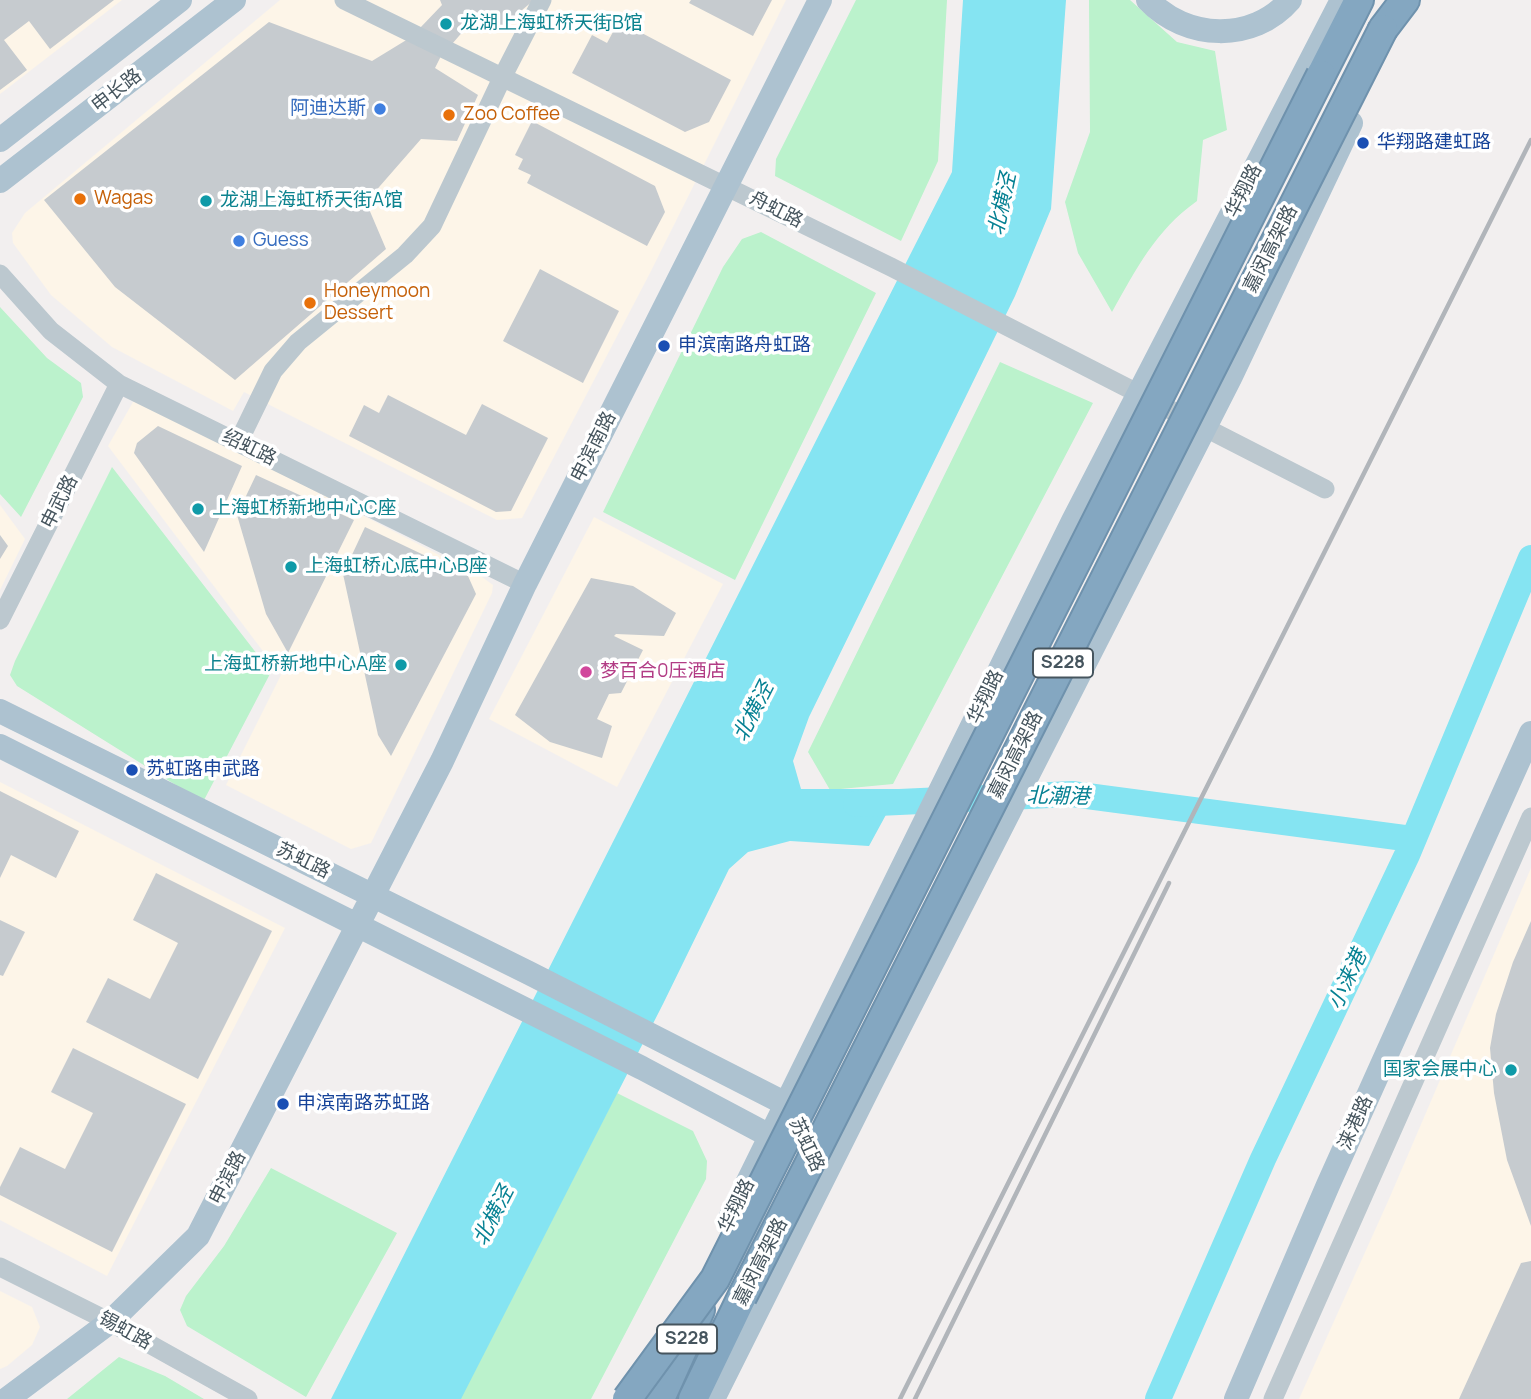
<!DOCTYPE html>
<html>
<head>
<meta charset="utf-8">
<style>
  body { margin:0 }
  canvas { display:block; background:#f2efef }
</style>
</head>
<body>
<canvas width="1531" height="1399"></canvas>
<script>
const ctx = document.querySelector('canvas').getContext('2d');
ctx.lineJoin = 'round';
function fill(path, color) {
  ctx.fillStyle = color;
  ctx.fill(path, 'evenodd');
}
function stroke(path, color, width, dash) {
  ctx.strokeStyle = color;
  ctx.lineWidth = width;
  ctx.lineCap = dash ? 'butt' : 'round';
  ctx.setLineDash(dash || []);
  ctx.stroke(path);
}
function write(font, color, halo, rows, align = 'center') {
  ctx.font = font + ' Manrope,"Noto Sans SC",sans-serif';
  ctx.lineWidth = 7;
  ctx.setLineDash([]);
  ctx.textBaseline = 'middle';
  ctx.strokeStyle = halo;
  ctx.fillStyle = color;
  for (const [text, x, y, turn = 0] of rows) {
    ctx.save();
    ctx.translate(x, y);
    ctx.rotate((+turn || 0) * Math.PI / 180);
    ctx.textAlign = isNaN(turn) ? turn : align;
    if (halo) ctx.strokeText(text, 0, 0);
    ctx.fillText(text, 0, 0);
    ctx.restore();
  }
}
const commercial = new Path2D(`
  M 0,0 L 122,0 L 0,94 Z
  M 280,0 L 786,0 L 650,273 L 522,518 L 497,520 L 244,392 L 233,411 L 112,347 L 51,295 L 13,243 L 12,233 L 25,213 Z
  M 133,402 L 143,402 L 482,577 L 493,585 L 492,593 L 371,843 L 351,849 L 226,785 L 281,675 L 108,446 Z
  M 0,505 L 25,539 L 0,590 Z
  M 594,517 L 723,584 L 617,787 L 489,719 Z
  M 0,782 L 285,928 L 107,1276 L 0,1220 Z
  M 1531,868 L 1531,1399 L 1299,1399 L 1389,1199 Z
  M 0,1291 L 32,1307 L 40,1327 L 32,1345 L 7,1366 L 0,1369 Z`);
const green = new Path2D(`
  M 856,0 L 947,0 L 938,161 L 901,241 L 775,176 L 776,159 Z
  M 1089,0 L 1130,0 L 1177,42 L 1215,51 L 1227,130 L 1203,140 L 1197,201 C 1155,231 1137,268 1112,312 L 1078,253 L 1065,202 L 1090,132 Z
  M 761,232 L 876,293 L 735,580 L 603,512 L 723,267 L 742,239 Z
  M 0,307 L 47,358 L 81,383 L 83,397 L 21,517 L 0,494 Z
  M 1000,362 L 1093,403 L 893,784 L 830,790 L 808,752 Z
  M 112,467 L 271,672 L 203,802 L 17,686 L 10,675 L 15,661 Z
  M 617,1093 L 693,1131 L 707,1161 L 706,1179 L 591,1399 L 460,1399 Z
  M 271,1168 L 397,1233 L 306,1397 L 187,1326 L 180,1310 L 186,1296 L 224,1246 Z
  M 119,1357 L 165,1376 L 204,1399 L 67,1399 Z`);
const water = new Path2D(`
  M 963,0 L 1066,0 L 1051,209 L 1015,296 L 809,717 L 793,761 L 801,789 L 900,789 L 869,846 L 790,841 L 748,852 L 729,869 L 663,1004 L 461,1399 L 331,1399 L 952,172 Z`);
const river = new Path2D(`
  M 856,804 L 1072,794 L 1412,839
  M 1158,1399 L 1263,1159 L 1407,855 L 1531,558`);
const building = new Path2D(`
  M 0,0 L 114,0 L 50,49 L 29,21 L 4,40 L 27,70 L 0,90 Z
  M 440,0 L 534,0 L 496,32 L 472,21 L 452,44 L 420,28 L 442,5 Z
  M 691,0 L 772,0 L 753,36 L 689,3 Z
  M 619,21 L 731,80 L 709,122 L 685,132 L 572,73 L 592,35 L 607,43 Z
  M 269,22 L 372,61 L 408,39 L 441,56 L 435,68 L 478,95 L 457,141 L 421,139 L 366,202 L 386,249 L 235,380 L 115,287 L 44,200 Z
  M 532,121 L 655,186 L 665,212 L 647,246 L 527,183 L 531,175 L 518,169 L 523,159 L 515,155 Z
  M 540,269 L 619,311 L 583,383 L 503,341 Z
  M 388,395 L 466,435 L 482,404 L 548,438 L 511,511 L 496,512 L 349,436 L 364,405 L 379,413 Z
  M 158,426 L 242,466 L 204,552 L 134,453 L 137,443 Z
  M 256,475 L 354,520 L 288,653 L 266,614 L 237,515 Z
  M 365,527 L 468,576 L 476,594 L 391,756 L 378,735 L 343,574 Z
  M 0,535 L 8,546 L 0,559 Z
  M 591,578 L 633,586 L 676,613 L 664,636 L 616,634 L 614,636 L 643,650 L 621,693 L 609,694 L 597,719 L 612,726 L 602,758 L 550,742 L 515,715 Z
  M 0,791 L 79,831 L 56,878 L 11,855 L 0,878 Z
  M 156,873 L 272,931 L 198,1079 L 86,1022 L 108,978 L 150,999 L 178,943 L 133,920 Z
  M 0,920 L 25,932 L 3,976 L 0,975 Z
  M 1531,921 L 1531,1226 L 1507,1160 L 1494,1093 L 1490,1048 L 1496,1014 L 1513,962 Z
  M 73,1048 L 186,1104 L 112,1252 L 0,1195 L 0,1187 L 20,1147 L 65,1169 L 93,1113 L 51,1092 Z
  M 1531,1261 L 1531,1399 L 1459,1399 L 1521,1263 Z`);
const minor = new Path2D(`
  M 344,0 L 891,267 L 1325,489
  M 0,274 L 51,331 L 119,384 L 525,584
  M 238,443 L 273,371 L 298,342 L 405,255 L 432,226 L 503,76 L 542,0
  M 0,620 L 119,384
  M 0,1267 L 110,1322 L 248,1399
  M 1273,1399 L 1531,817`);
const major = new Path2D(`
  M 1148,0 C 1186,40 1253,43 1290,0
  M 0,140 L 180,0
  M 0,181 L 234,0
  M 0,711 L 529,973 L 786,1104 L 819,1172
  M 0,746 L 642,1068 L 770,1136 L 781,1146
  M 731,1216 L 1073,521 L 1342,0
  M 7,1399 L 110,1322 L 198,1236 L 442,761 L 525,584 L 820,0
  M 713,1399 L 871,1083 L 1230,378 L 1351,123
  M 1236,1399 L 1328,1185 L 1531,733`);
const highway = new Path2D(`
  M 1383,29 L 1405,0
  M 1321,75 L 1359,0
  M 660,1399 L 700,1310
  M 693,1399 L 742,1297`);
const rail = new Path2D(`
  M 900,1399 C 1109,979 1322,561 1531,140
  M 915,1399 L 1169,883`);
const highwayBridge = new Path2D(`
  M 742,1297 L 1383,29
  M 627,1399 L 715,1279 L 1321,75`);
const markers = [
  [446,24,7,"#0f9aa8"],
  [380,109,7,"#3f7fe0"],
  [449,115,7,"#e8710a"],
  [1363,143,7,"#1a4fb4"],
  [80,199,7,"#e8710a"],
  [206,201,7,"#0f9aa8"],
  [239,241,7,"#3f7fe0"],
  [310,303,7,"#e8710a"],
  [664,346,7,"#1a4fb4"],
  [198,509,7,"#0f9aa8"],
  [291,567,7,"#0f9aa8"],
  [401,665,7,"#0f9aa8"],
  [586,672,7,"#d1479c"],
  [132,770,7,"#1a4fb4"],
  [1511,1070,7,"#0f9aa8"],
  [283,1104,7,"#1a4fb4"]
];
const shields = [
  [1063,663,60],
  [687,1339,60]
];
const shieldNames = [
  ["S228",1063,663],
  ["S228",687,1339]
];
const cultureNames = [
  ["龙湖上海虹桥天街B馆",460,24],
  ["龙湖上海虹桥天街A馆",220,201],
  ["上海虹桥新地中心C座",212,509],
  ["上海虹桥心底中心B座",305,567],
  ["上海虹桥新地中心A座",387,665,"right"],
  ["国家会展中心",1497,1070,"right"]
];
const streetNames = [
  ["申长路",117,91,-38],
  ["华翔路",1244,191,-63],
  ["舟虹路",776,210,27],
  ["嘉闵高架路",1271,249,-63],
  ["申滨南路",594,447,-63],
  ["绍虹路",249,448,26],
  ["申武路",60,502,-63],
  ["华翔路",986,697,-64],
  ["嘉闵高架路",1016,755,-63],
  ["苏虹路",303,861,26],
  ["涞港路",1356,1123,-66],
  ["苏虹路",806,1145,65],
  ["申滨路",228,1178,-63],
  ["华翔路",737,1206,-64],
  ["嘉闵高架路",761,1262,-63],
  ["锡虹路",125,1331,29]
];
const shopNames = [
  ["阿迪达斯",366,109],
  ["Guess",253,241,"left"]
];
const foodNames = [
  ["Zoo Coffee",463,115],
  ["Wagas",94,199],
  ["Honeymoon",324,292],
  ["Dessert",324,314]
];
const transitNames = [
  ["华翔路建虹路",1377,143],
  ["申滨南路舟虹路",678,346],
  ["苏虹路申武路",146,770],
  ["申滨南路苏虹路",297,1104]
];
const hotelNames = [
  ["梦百合0压酒店",600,672]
];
const waterNames = [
  ["北横泾",1003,204,-78],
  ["北横泾",754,712,-63],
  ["北潮港",1058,797,1],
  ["小涞港",1348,980,-65],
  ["北横泾",494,1216,-63]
];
fill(commercial, '#fdf5e8');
fill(green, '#bbf2cc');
fill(water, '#85e4f2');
stroke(river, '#85e4f2', 26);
fill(building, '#c6cbcf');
stroke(highway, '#6f92ad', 32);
stroke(minor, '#bcc8cf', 19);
stroke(major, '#adc2d0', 24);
stroke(highway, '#84a7c1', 28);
stroke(rail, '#b1b5ba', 4.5);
stroke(highwayBridge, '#6f92ad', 32, []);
stroke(highwayBridge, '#84a7c1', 28);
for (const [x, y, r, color] of markers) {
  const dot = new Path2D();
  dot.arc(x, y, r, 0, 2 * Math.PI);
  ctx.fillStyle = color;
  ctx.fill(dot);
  stroke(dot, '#fff', 2.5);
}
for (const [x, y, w] of shields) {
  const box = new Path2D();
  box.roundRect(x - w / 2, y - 14.5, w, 29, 5);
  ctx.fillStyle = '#fff';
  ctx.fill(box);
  stroke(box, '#46555e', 2);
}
write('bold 18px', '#46555e', null, shieldNames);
write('19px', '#0d838f', '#fff', cultureNames, 'left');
write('19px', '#46555e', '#fff', streetNames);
write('19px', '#366cbe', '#fff', shopNames, 'right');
write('19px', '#c56008', '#fff', foodNames, 'left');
write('19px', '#164399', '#fff', transitNames, 'left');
write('19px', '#b23c85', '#fff', hotelNames, 'left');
write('italic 21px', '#068193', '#fff', waterNames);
</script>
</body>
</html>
